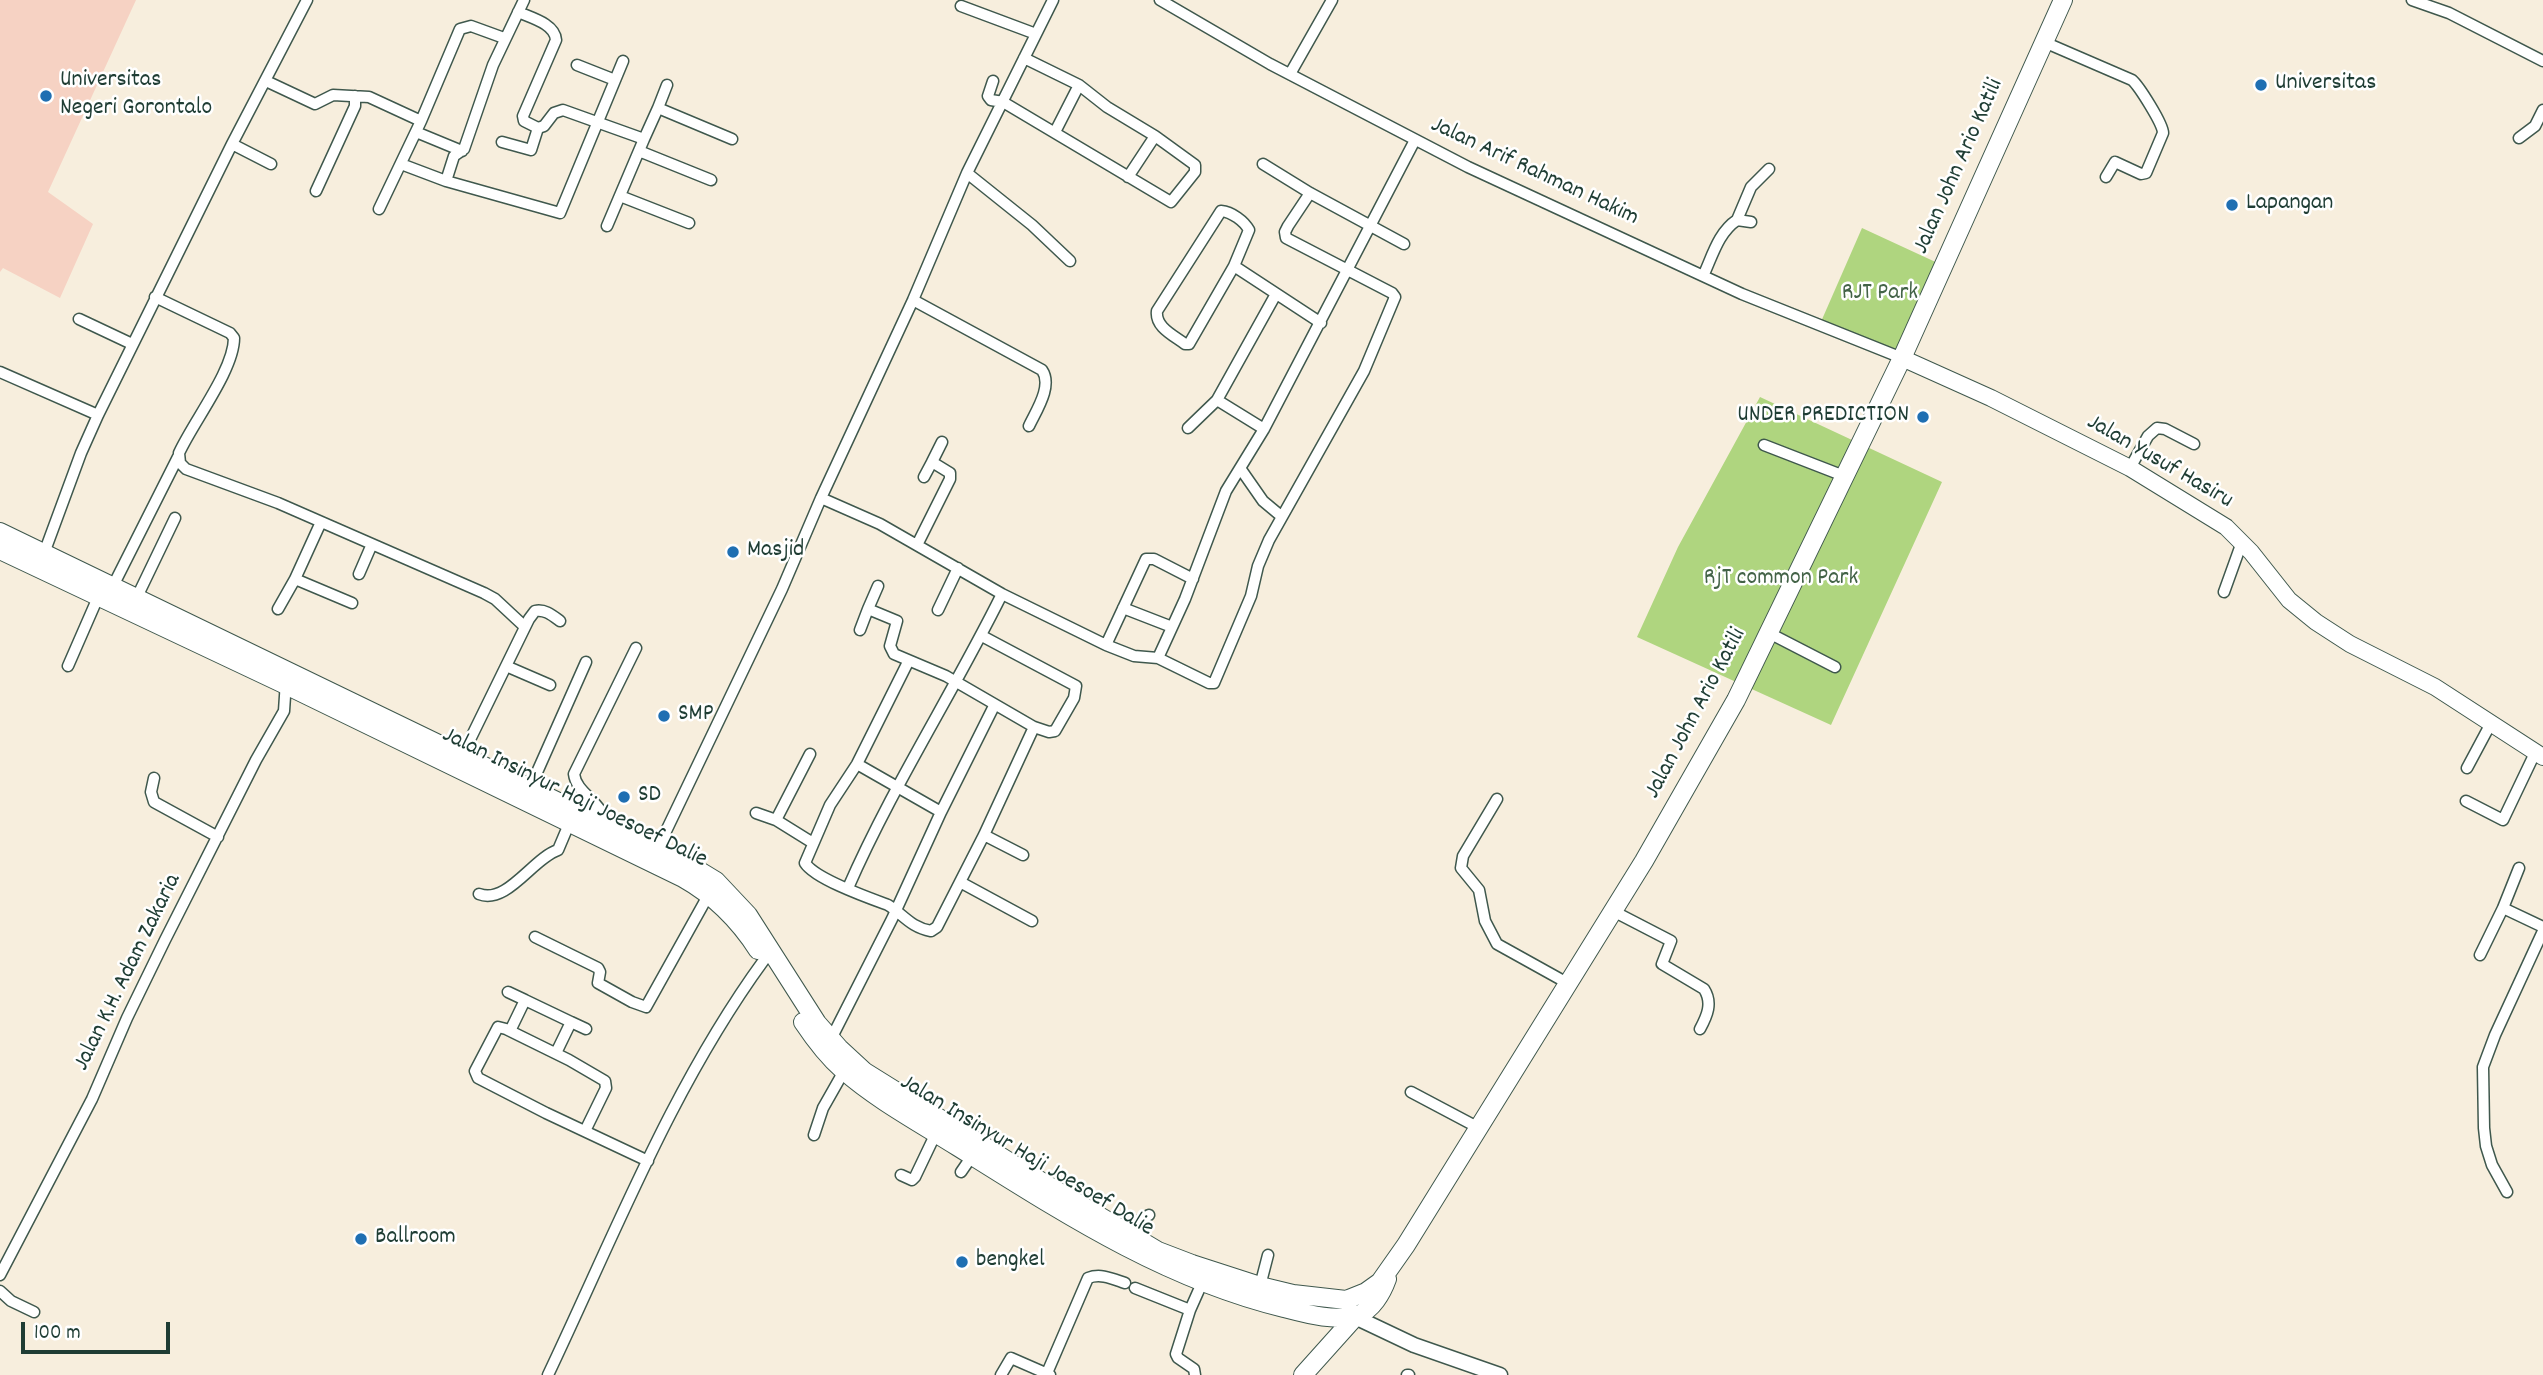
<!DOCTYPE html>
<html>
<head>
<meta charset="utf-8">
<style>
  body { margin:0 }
  #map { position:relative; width:2543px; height:1375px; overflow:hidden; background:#f7eedd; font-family:Dekko,sans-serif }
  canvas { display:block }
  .scale { position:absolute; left:21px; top:1322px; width:149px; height:32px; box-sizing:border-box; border:4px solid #1f3d34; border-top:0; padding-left:9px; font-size:21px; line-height:24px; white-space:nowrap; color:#1f3d34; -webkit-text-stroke:5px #fff; paint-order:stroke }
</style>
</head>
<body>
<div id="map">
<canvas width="2543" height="1375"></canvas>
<div class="scale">100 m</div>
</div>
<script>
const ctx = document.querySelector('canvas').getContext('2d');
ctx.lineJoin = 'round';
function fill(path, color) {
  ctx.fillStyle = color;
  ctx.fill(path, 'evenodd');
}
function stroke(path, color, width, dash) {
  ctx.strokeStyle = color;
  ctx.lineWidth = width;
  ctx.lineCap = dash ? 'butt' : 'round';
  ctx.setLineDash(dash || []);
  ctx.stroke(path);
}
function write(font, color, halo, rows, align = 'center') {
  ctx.font = font + ' Dekko,sans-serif';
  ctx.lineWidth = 5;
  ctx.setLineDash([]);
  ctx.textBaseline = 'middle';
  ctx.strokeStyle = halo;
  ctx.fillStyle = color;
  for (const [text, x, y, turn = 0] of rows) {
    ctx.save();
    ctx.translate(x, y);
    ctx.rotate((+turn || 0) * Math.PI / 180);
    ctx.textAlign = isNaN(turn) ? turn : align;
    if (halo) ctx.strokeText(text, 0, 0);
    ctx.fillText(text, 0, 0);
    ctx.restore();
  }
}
const built = new Path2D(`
  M 0,0 L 136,0 L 48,192 L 93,224 L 60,298 L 3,268 L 0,272 Z`);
const green = new Path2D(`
  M 1862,228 L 1942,265 L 1899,356 L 1820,324 Z
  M 1760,397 L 1942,482 L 1831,725 L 1637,637 L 1678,547 Z`);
const minor = new Path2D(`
  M 1160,0 L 1270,64 L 1468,167 L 1742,294 L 1902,358
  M 2412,0 L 2449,13 L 2543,61
  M 961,6 L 1036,34
  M 518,12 C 532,18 555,24 556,40 L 523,116 L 524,121 L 538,128
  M 2044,42 L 2132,80 C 2139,86 2163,124 2163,133 L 2146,173 L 2141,174 L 2115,162 L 2106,177
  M 1024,58 L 1079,85 L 1107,107 L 1155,136 L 1128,177
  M 577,65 L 615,80
  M 1290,74 L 1332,0
  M 266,81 L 315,104 L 333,95 L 369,97 L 421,121 L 379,209
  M 993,81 L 988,96 L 991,100 L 1003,102 L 1171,202 L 1195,172 L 1195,165 L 1155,136
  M 658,108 L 667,85
  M 421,121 L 460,29 L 471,26 L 504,38
  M 416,132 L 462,151
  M 1055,132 L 1079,85
  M 2519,138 L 2535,126 L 2543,110
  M 502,142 L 531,150 L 538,128 L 544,126 L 554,113 L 563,110 L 644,139 L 658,108 L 732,139
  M 232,144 L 271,164
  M 639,151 L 711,180
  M 401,164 L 446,181 L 560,213 L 623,61
  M 1263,164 L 1310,193 L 1404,244
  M 967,173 L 1032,225 L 1070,261
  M 446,181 L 454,156 L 464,149 L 493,65 L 524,0
  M 316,191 L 355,106 L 355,96
  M 620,196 L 689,223
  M 1737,220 L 1751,222
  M 607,226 L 644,139
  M 1234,266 L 1249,230 C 1244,221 1232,212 1221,211 L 1157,311 C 1155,327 1173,335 1185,344 L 1189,344 L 1234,266 L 1321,323
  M 1704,274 C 1713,254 1719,232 1737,220 L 1751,187 L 1769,169
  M 155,297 L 230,333 L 234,338 C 234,370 193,422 179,453 L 180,463 L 186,469 L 278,503 L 484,593 L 495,599 L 524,626
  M 913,300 L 1042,370 C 1053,386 1036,411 1029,426
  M 79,319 L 132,344
  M 0,372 L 98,415
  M 1188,428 L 1217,400
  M 1264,429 L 1217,400 L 1276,294
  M 1764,445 L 1844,476
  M 1240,468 L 1263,501 L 1281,516
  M 2130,468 L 2148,436 L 2157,428 L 2165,429 L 2194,444
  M 924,477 L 932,462
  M 821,498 L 880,524 L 1002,594 L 1106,645 L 1146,559 L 1154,559 L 1193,579
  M 321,522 L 295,579 L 352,603
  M 917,545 L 950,479 L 950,473 L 932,462 L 942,442
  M 43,556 L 81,453 L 98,415 L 232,144 L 307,0
  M 359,574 L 372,544
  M 113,586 L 178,457
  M 878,586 L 868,609 L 897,621 L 890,646 L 894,654 L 946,676 L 1034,727 L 1049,732 L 1055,731 L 1074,698 L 1076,686 L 982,636
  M 2224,592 L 2242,542
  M 137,597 L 175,518
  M 1123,608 L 1172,627
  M 278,609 L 295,579
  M 938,610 L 958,568
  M 860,630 L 868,609
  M 1769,633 L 1835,667
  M 1106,645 L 1134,656 L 1158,658 L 1209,683 L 1214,683 L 1251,596 L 1258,566 L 1269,540 L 1364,371 L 1395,297 L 1392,293 L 1286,238 L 1285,232 L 1288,226 L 1310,193
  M 1158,658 L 1185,599 L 1226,491 L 1264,429 L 1415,140
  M 908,662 L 857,764 L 830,805 L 805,863 C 815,879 869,898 888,905 C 904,915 910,927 931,931 L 937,927 L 984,835 L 1034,727
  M 68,666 L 99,595
  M 506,666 L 550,685
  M 462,756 L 529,619 L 535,611 C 545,609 552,615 560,621
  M 857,764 L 941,812
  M 2467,768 L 2490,725
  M 154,778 L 151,792 L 154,802 L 218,837
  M 530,788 L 586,662
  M 1497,799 L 1463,856 L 1461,868 L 1479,890 L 1485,921 L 1497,944 L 1569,984
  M 2466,801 L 2503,820 L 2535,753
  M 756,813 L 776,820 L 813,843
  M 776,820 L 810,754
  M 598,821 L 600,810 C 592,797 576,790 574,774 L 636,648
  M 984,835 L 1023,855
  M 656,852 L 782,589 L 821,498 L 913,300 L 967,173 L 1053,0
  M 2519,868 L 2503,908 L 2543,927
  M 960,882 L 1032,921
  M 848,888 C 892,787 953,693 1002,594
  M 479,894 C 507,905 533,858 558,850 L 569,824
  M 1613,911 L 1671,941 L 1662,964 L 1704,989 C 1713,1003 1707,1016 1700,1029
  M 535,937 L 598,968 L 600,972 L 598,983 L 632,1002 L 646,1007 L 709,894
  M 2480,955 L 2503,908
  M 508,992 L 525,1000
  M 571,1022 L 586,1029
  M 510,1031 L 525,1000 L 571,1022 L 556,1053
  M 831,1039 L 892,919 L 941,812 L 994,706
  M 1411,1092 L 1479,1128
  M 585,1131 L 606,1088 L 605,1081 L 569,1060 L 506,1029 L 498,1027 L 475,1071 L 478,1078 L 546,1113 L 648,1161
  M 814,1135 L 823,1108 L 844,1071
  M 961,1172 L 972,1156
  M 901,1175 L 912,1180 L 915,1177 L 936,1133
  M 2507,1192 L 2492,1165 L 2486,1146 L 2484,1128 L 2483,1067 L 2495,1035 L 2543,931
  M 1128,1234 L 1135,1223 L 1149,1215
  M 0,1275 L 92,1099 L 127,1018 L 165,940 L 256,760 L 284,711 L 286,681
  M 1260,1286 L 1268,1255
  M 1135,1288 L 1190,1310 L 1202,1283
  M 0,1291 L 11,1301 L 34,1312
  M 1190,1310 L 1176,1354 L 1178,1358 L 1194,1369 L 1195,1375
  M 1047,1373 L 1088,1278 C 1101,1273 1113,1279 1125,1283
  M 548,1375 C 615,1234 672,1086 764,960
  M 1001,1375 L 1011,1358 L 1050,1375
  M 1407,1375 L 1409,1375`);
const tertiary = new Path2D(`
  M 1352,1311 L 1355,1317 L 1414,1345 L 1500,1375`);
const secondary = new Path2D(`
  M 1902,358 L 1991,398 L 2130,468 L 2226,527 L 2251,552 L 2289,600 L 2316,622 L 2350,644 L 2435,687 L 2543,757`);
const primary = new Path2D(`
  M 0,532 L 693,867 L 716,881 L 748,915 L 817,1023 L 839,1048 L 865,1072 L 1027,1173 L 1158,1251 L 1192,1264 L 1260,1286 L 1293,1294 L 1346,1300 L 1366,1292 L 1380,1282 L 1406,1245 L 1644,861 L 1736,700 L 1902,358 L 2063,0
  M 0,550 L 286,685 L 683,878 C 715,896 738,919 758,950
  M 803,1022 C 815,1040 827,1056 843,1070 C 877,1100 920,1123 958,1147 C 1062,1212 1164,1279 1284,1308 C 1307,1314 1335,1322 1358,1315 C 1372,1310 1382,1293 1387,1279
  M 1303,1375 L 1355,1317`);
const markers = [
  [2261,85,7,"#1f6fb2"],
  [46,96,7,"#1f6fb2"],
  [2232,205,7,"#1f6fb2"],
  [1923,417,7,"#1f6fb2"],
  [733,552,7,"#1f6fb2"],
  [664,716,7,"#1f6fb2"],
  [624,797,7,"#1f6fb2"],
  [361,1239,7,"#1f6fb2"],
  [962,1262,7,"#1f6fb2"]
];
const poiNames = [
  ["Universitas",60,82],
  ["Negeri Gorontalo",60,110],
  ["Universitas",2275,85],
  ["Lapangan",2246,205],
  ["UNDER PREDICTION",1909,417,"right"],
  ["Masjid",747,552],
  ["SMP",678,716],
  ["SD",638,797],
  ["Ballroom",375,1239],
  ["bengkel",976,1262]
];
const streetNames = [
  ["Jalan John Ario Katili",1960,167,-66],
  ["Jalan Arif Rahman Hakim",1534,173,25],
  ["Jalan Yusuf Hasiru",2159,463,30],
  ["Jalan John Ario Katili",1697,714,-62],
  ["Jalan Insinyur Haji Joesoef Dalie",574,799,26],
  ["Jalan K.H. Adam Zakaria",129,973,-64],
  ["Jalan Insinyur Haji Joesoef Dalie",1026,1157,31]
];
const parkNames = [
  ["RJT Park",1880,295],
  ["RjT common Park",1781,580]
];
fill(built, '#f6d2c3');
fill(green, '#afd57f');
stroke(minor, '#3f584d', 13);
stroke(tertiary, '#3f584d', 17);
stroke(secondary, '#3f584d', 18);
stroke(primary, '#3f584d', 20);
stroke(minor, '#fff', 10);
stroke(tertiary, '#fff', 14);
stroke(secondary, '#fff', 16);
stroke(primary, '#fff', 18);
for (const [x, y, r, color] of markers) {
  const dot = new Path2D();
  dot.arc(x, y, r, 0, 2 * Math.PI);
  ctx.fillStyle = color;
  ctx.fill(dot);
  stroke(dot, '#fff', 2.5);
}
write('24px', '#1f3d34', '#fff', poiNames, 'left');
write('24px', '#1f3d34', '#fff', streetNames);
write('24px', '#436347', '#fff', parkNames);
</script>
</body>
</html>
